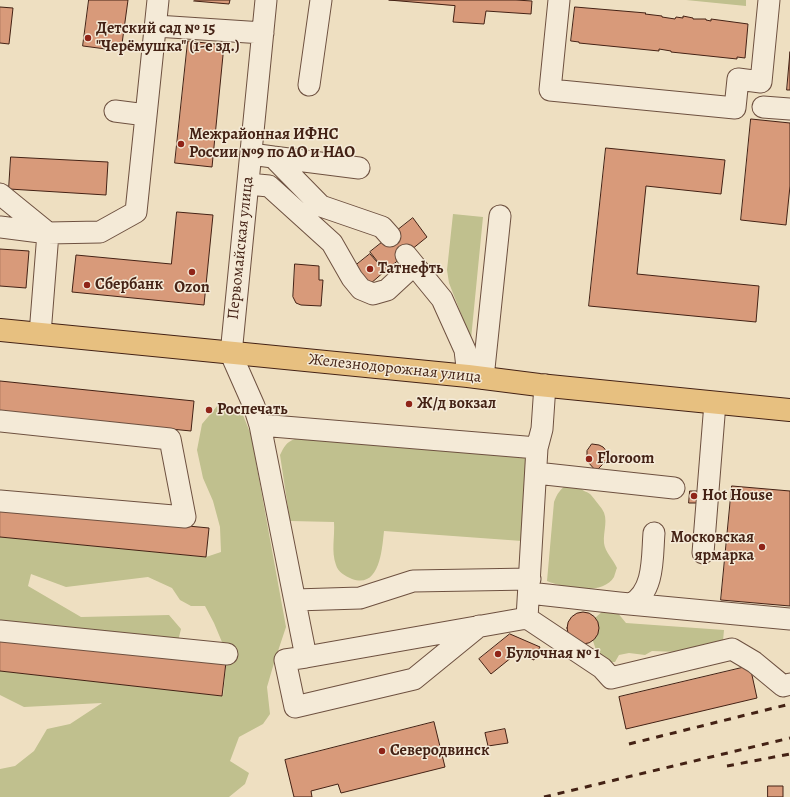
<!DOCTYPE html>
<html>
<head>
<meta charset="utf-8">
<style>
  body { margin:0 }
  canvas { display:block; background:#eedfc1 }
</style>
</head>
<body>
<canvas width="790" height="797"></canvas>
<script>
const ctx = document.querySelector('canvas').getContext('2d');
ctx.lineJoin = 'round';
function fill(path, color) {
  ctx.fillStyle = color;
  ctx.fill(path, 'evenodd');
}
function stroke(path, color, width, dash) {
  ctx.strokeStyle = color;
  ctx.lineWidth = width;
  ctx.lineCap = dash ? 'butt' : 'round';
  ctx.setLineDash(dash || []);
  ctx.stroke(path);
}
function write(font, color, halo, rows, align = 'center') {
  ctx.font = font + ' Alegreya,serif';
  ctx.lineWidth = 3;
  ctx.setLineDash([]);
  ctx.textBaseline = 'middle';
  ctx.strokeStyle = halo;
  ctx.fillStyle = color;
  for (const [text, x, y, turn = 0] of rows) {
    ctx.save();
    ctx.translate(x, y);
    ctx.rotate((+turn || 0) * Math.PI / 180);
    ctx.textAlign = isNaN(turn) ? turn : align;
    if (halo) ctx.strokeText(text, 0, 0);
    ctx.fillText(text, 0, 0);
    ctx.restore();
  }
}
const green = new Path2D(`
  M 686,0 L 746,0 L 746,6 Z
  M 453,214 L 483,217 L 471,339 L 449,283 L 447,270 Z
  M 218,405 L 241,410 L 251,435 L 286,627 L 274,663 L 267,687 L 270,714 L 263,724 L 239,737 L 230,761 L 249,773 L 245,784 L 229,797 L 0,797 L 0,769 L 15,766 L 34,751 L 47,729 L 70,724 L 102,703 L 24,707 L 0,695 L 0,671 L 223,696 L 227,654 L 214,623 L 205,606 L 191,606 L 180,600 L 172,588 L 148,577 L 66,587 L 31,574 L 28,586 L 81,617 L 169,615 L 181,629 L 178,641 L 0,630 L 0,537 L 206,557 L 221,552 L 220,527 L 213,501 L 203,478 L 197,450 L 202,424 Z
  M 295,439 L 528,455 L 522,541 L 384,531 C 382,549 380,589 352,579 C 345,576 338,572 336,565 C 331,551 335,537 334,522 L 290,521 L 280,455 C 284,447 286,442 295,439 Z
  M 568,484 L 580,487 C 583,492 586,491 590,494 C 592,496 600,506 602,509 C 609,519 603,531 604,543 C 605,552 613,559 617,568 C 616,570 615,574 614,577 C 603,596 564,588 547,581 L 554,502 C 557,494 560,489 568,484 Z
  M 604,610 L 617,612 L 626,623 L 724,630 L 723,641 L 678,652 L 652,651 L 645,655 L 629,653 L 619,655 L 615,662 L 603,662 L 597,653 L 593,641 L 599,630 L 595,618 Z`);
const building = new Path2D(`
  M 89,0 L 128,0 L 121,51 L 83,46 Z
  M 195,0 L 230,0 L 229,4 L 194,1 Z
  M 389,0 L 516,0 L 532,1 L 531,14 L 486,11 L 484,24 L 453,22 L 455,6 Z
  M 0,7 L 13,8 L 9,44 L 0,43 Z
  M 575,7 L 646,13 L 645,14 L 662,16 L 662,17 L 675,19 L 676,17 L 683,18 L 683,16 L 693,18 L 693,19 L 706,19 L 706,20 L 711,21 L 711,19 L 748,24 L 745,58 L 737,57 L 737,59 L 671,52 L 671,51 L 659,49 L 659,51 L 579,43 L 579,42 L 571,41 Z
  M 188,41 L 224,45 L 212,167 L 175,163 Z
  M 790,52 L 790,90 L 787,90 Z
  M 751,119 L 790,123 L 790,186 L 786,225 L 741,220 Z
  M 606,148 L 725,160 L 721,194 L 646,186 L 637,274 L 759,286 L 756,322 L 589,306 Z
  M 11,157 L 108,162 L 106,195 L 9,189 Z
  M 177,212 L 213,215 L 204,305 L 72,292 L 76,255 L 171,264 Z
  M 413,218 L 427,237 L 385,271 L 370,252 Z
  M 0,249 L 29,251 L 26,288 L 0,286 Z
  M 370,254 L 385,271 L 370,284 L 355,266 Z
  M 295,264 L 319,266 L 319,280 L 323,280 L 321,306 L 301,305 L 296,303 L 293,297 Z
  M 0,381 L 194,401 L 191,431 L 0,412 Z
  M 592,444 L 599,445 L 603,447 L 611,456 L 596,471 L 588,462 L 590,459 L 587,455 L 587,451 Z
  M 732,486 L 790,491 L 790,606 L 721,600 Z
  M 690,491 L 699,491 L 699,503 L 689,503 Z
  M 0,508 L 209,528 L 206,557 L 0,537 Z
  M567 628a16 16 0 1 1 32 0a16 16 0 1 1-32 0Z
  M 510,634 L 540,647 L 534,660 L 517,653 L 491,674 L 479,659 Z
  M 0,637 L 226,662 L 222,696 L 0,671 Z
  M 750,666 L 757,698 L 626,729 L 619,697 Z
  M 434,722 L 445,767 L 341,793 L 338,784 L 311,791 L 312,797 L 294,797 L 285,760 Z
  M 505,729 L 508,743 L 488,746 L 485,733 Z
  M 768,786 L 783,786 L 783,797 L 768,797 Z`);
const minor = new Path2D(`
  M 266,0 L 231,354 L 254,406 L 260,425 L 306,657
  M 559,0 L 550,90 L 735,108 L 738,79 L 761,82 L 769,0
  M 156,26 L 263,33
  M 309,85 L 321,0
  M 763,107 L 790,109
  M 115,111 L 146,115
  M 251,154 L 273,157 L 321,206 L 382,227 L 390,236
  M 273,157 L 359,168
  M 248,184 L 269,186 L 332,243 L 352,278 L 361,289 L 373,294 L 387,290 L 414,265
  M 0,194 L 48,233
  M 0,227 L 48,233
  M 406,255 L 442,299 L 465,350 L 468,376
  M 40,334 L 48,233 L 100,232 L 136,212 L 158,0
  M 483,378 L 500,216
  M 0,421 L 170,439 L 185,517 L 0,501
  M 260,425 L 537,448
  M 536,473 L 674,488
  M 703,553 L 715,403
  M 529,593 L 619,603 L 790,619
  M 295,600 L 360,598 L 413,581 L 530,579
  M 631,604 C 655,591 652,556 654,533
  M 527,618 L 602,668 L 611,678 L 732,649 L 754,662 L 783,686 L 790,684
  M 479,626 L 414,679 L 295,707 L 285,660 L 306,657 L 527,618 L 537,448 L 542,429 L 545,385
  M 0,631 L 227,654`);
const major = new Path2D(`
  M 0,330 L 468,376 L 539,385 L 790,410`);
const rail = new Path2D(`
  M 629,744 L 790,704
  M 727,766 L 790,754
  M 544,797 L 790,738`);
const markers = [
  [88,38,4,"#8f2418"],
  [181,144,4,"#8f2418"],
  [370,269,4,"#8f2418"],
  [192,272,4,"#8f2418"],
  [87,285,4,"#8f2418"],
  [409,404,4,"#8f2418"],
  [209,410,4,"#8f2418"],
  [589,459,4,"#8f2418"],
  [694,496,4,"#8f2418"],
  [762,547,4,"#8f2418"],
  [498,654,4,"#8f2418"],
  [382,751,4,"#8f2418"]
];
const poiNames = [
  ["Детский сад № 15",96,29],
  ["\"Черёмушка\" (1-е зд.)",96,47],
  ["Межрайонная ИФНС",189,135],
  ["России №9 по АО и НАО",189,153],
  ["Татнефть",378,269],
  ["Сбербанк",95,285],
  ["Ozon",192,288,"center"],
  ["Ж/д вокзал",417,404],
  ["Роспечать",217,410],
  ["Floroom",597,459],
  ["Hot House",702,496],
  ["Московская",754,538,"right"],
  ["ярмарка",754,556,"right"],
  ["Булочная № 1",506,654],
  ["Северодвинск",390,751]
];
const streetNames = [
  ["Первомайская улица",241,248,-84],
  ["Железнодорожная улица",395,369,6]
];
fill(green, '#c0c08e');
fill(building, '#d89a7a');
stroke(building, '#442215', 1);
stroke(minor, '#6e5140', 23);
stroke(major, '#442215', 24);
stroke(minor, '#f4ead7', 21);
stroke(major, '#e7c080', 22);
stroke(rail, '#442215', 3, [7, 7]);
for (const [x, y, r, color] of markers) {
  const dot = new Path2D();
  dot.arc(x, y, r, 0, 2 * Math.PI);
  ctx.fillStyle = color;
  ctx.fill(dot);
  stroke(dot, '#f4ead7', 1.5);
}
write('bold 16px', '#442215', '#f4ead7', poiNames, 'left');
write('16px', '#442215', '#f4ead7', streetNames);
</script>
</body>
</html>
